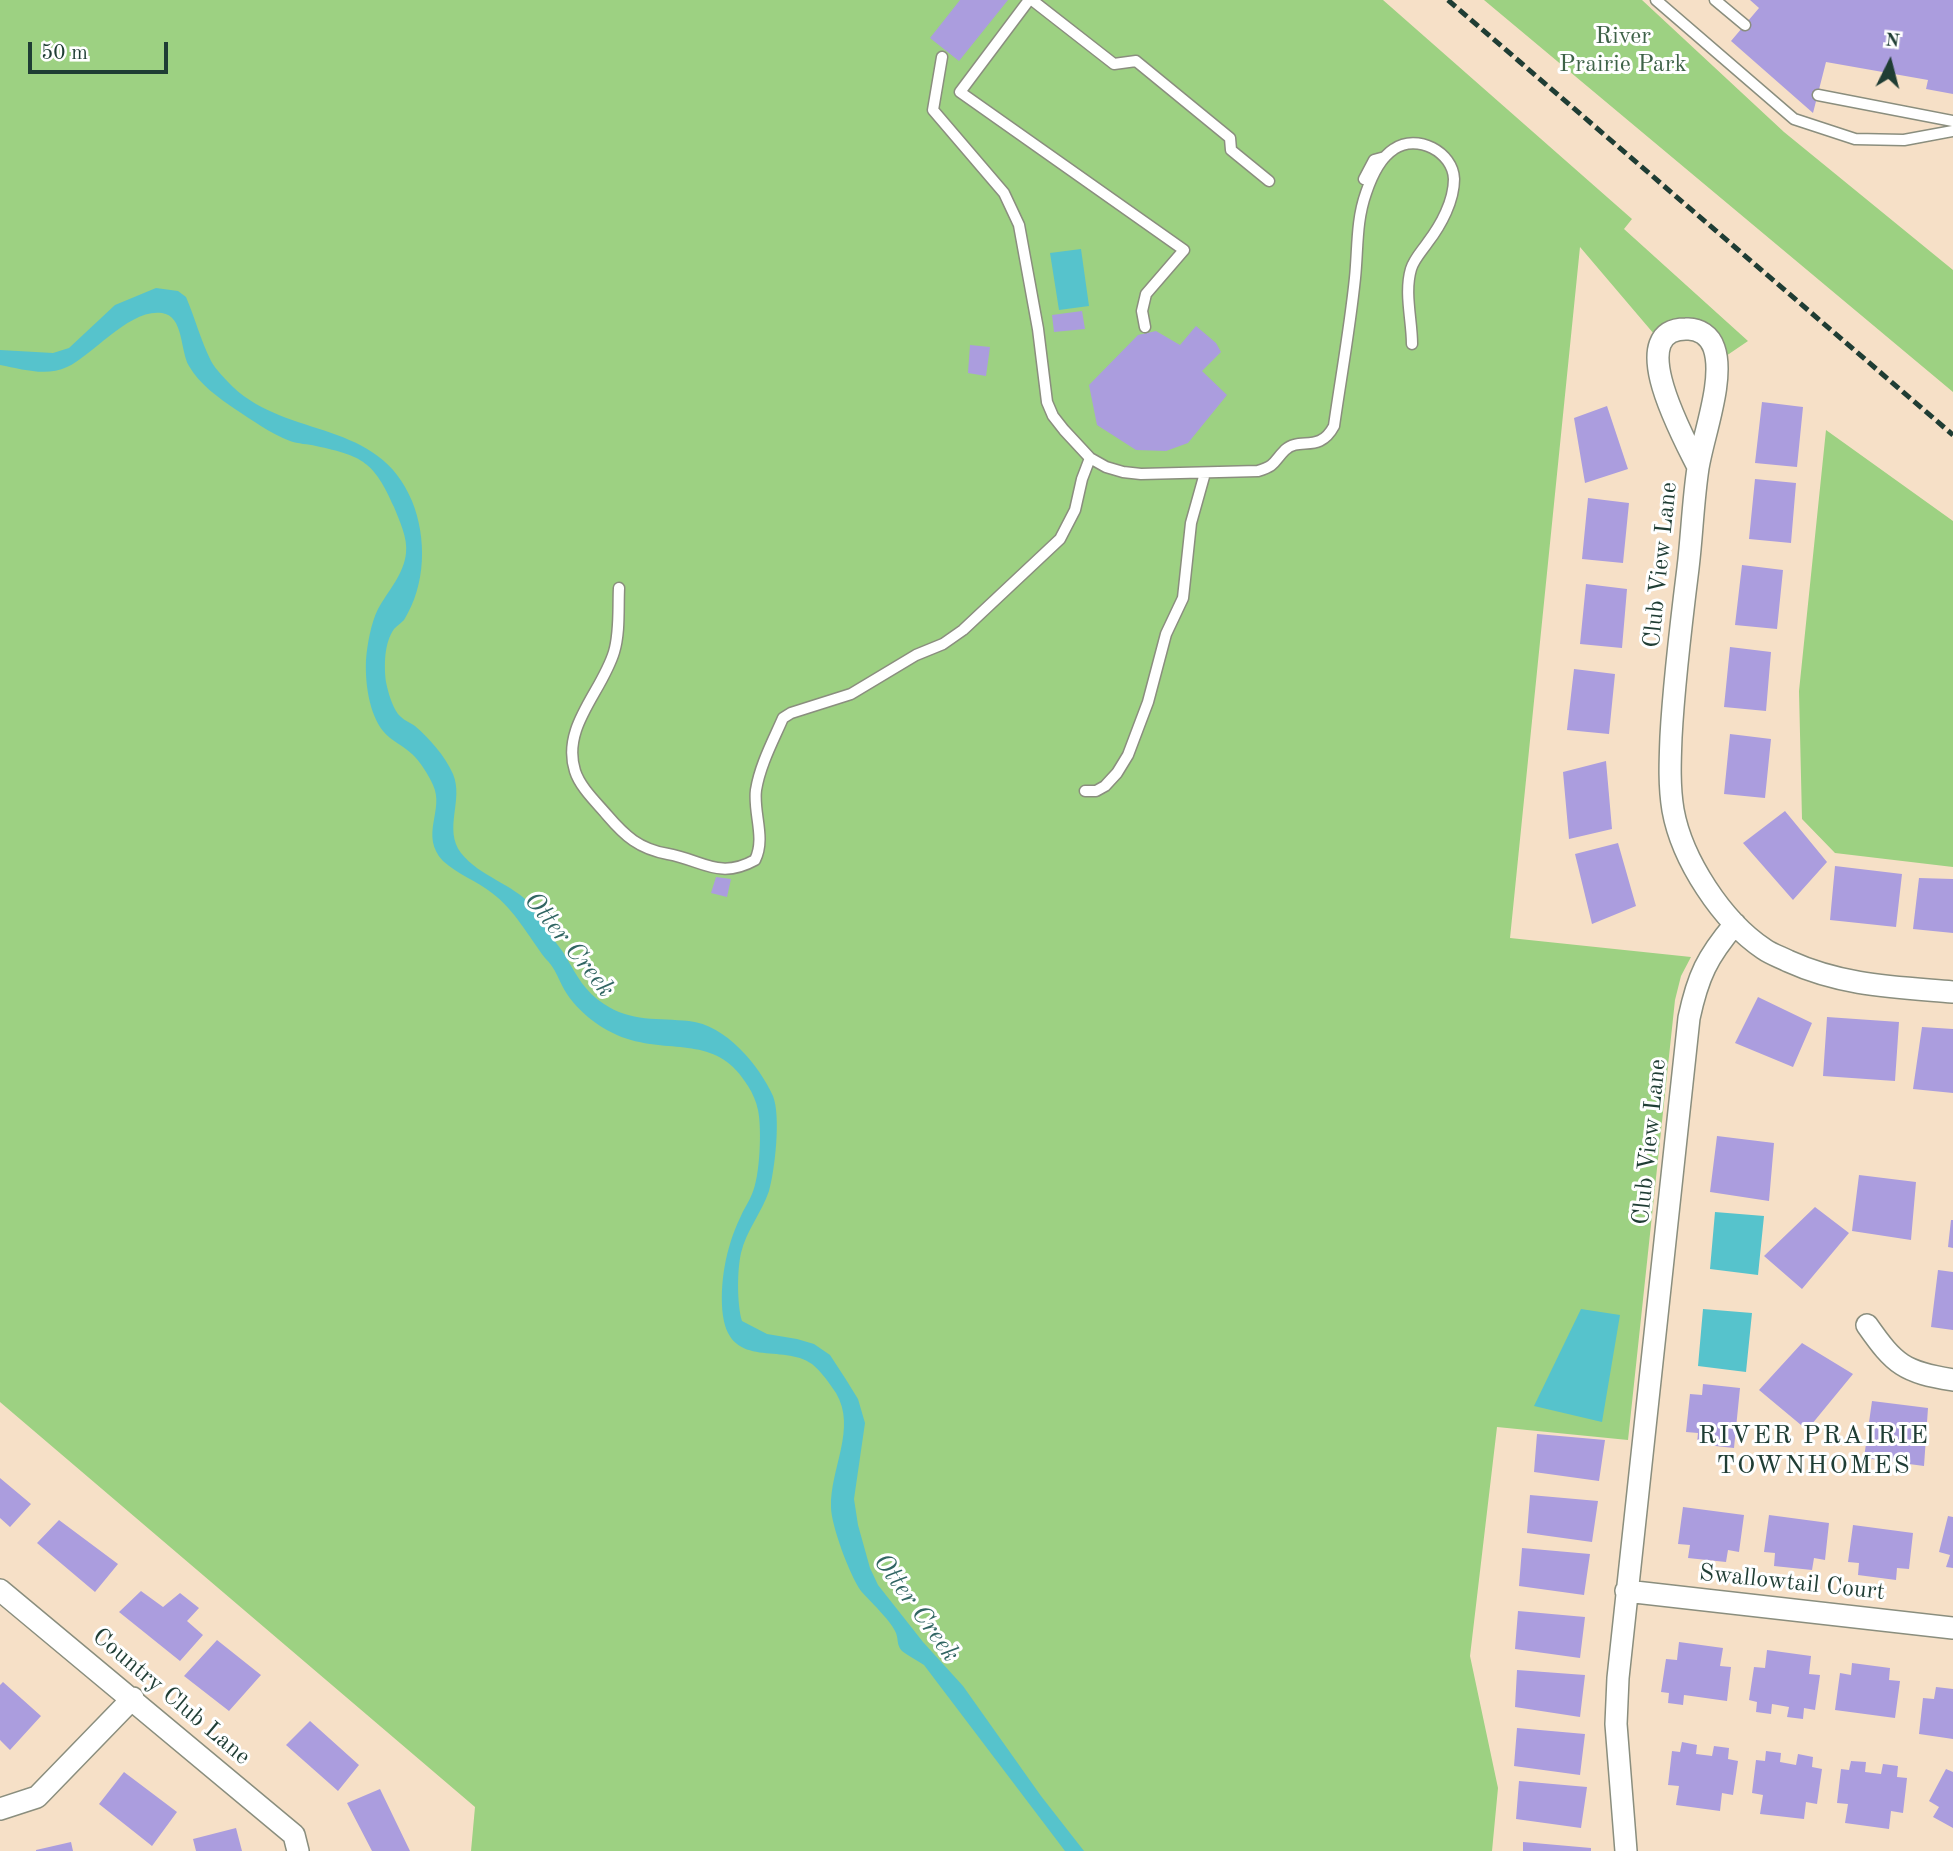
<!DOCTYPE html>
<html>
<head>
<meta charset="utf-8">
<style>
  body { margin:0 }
  #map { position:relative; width:1953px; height:1851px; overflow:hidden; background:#f6e0c7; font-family:"Old Standard TT",serif }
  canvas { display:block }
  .north { position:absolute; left:1855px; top:28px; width:70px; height:70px; -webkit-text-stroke:5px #fff; paint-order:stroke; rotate:6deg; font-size:19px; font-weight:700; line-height:28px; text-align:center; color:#1f3d34 }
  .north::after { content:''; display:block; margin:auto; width:24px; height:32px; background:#1f3d34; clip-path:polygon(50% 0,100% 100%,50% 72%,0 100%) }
  .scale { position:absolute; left:28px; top:42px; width:140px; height:32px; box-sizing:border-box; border:4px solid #1f3d34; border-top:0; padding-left:9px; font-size:21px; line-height:24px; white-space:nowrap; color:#1f3d34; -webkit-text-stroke:5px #fff; paint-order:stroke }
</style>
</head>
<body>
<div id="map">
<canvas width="1953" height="1851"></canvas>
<div class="north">N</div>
<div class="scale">50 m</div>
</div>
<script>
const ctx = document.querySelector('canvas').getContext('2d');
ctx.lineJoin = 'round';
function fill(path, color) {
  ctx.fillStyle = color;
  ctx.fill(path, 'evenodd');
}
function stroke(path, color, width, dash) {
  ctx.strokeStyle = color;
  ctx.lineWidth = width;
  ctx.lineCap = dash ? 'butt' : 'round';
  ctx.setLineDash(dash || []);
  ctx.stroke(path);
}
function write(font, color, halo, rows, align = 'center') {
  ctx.font = font + ' "Old Standard TT",serif';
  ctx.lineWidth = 6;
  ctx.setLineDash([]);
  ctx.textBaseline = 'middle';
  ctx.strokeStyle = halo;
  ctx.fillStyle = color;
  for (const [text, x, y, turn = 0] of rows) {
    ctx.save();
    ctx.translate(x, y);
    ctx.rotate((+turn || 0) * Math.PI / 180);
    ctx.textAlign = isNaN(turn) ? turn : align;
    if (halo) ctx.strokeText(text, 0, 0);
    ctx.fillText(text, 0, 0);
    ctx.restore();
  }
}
const green = new Path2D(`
  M 0,0 L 1383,0 L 1632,219 L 1624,229 L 1748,341 L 1726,356 L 1721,339 L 1686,320 L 1664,325 L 1654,334 L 1580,247 L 1510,938 L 1691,957 L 1681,976 L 1675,1000 L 1628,1440 L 1497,1427 L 1470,1656 L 1498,1788 L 1492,1851 L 471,1851 L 475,1807 L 0,1402 Z
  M 1484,0 L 1642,0 L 1784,132 L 1953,270 L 1953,392 Z
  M 1826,430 L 1953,521 L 1953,867 L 1835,853 L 1802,819 L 1799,691 Z`);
const water = new Path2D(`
  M 1081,249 L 1089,306 L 1059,310 L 1050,253 Z
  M 156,288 L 178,291 L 186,297 C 195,318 201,341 211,361 C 216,370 226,380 233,387 C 288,439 379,419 412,501 C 427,538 426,585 404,620 C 401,623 397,626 394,629 C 384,643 384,666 386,682 C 388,692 392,706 398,714 C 403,720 409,722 415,726 C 430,739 445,756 453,774 C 464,800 443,829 461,853 C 480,877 512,883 532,906 C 540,916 547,929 554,940 C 558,946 563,951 566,957 C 577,976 585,992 604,1004 C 630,1022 659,1018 689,1021 C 726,1025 759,1065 773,1096 C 781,1116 775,1170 769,1191 C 762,1212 746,1231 741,1253 C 737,1270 737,1305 742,1321 L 767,1334 L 797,1339 L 814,1344 L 830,1355 L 845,1378 L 858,1399 L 865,1423 L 854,1499 L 858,1525 L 870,1568 L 878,1585 L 923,1642 L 963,1686 L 1041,1796 L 1084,1851 L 1065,1851 L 924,1665 C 917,1660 908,1656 902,1651 C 896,1645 899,1638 895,1631 C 890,1620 870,1601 861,1591 C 850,1576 831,1525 831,1507 C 830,1469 857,1428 836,1393 C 830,1384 821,1371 812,1364 C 783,1343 731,1370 723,1316 C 719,1284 726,1247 740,1218 C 743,1210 749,1202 752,1194 C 760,1177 762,1129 758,1110 C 756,1101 753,1094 748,1086 C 718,1036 677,1053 631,1040 C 606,1033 581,1015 567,994 C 559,982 556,968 545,958 C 529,937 514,909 492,893 C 477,881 457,874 443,861 C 419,835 445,810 433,785 C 429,776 420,761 412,754 C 404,746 391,741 383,731 C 369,713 365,683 366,660 C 367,645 371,623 378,609 C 388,591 404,574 406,553 C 408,538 399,520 394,507 C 374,462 363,456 316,446 C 308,444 298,444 290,441 C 271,434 252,420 235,409 C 219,398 199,384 189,366 C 180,351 184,316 162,313 C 130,308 93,355 67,367 C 46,377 22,369 0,365 L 0,350 L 53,353 L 69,348 L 115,305 Z
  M 1715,1212 L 1764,1216 L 1758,1275 L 1710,1269 Z
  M 1581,1309 L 1620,1315 L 1602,1422 L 1534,1406 Z
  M 1703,1309 L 1752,1313 L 1746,1372 L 1698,1366 Z`);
const building = new Path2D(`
  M 960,0 L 1008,0 L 959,61 L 930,38 Z
  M 1750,0 L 1953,0 L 1953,94 L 1926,89 L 1928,80 L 1826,62 L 1813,113 L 1731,41 L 1759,8 Z
  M 1082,311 L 1085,329 L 1054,332 L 1052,315 Z
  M 1196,326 L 1216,343 L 1221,352 L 1202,371 L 1227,395 L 1188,443 L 1166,451 L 1136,450 L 1097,425 L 1089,385 L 1138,335 L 1156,331 L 1180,345 Z
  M 970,345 L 990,347 L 986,376 L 968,373 Z
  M 1762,402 L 1803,407 L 1797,467 L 1755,463 Z
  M 1607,406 L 1628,469 L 1585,483 L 1574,418 Z
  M 1755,479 L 1796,483 L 1791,543 L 1749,539 Z
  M 1588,498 L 1629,503 L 1623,563 L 1582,559 Z
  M 1742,565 L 1783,570 L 1777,629 L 1735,625 Z
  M 1586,584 L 1627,589 L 1622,648 L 1580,644 Z
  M 1730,647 L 1771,652 L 1766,711 L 1724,707 Z
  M 1574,669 L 1615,674 L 1609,734 L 1567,730 Z
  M 1730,734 L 1771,739 L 1765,798 L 1724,794 Z
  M 1606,761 L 1612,829 L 1569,839 L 1563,772 Z
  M 1785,811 L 1827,862 L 1793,900 L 1743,843 Z
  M 1618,843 L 1636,906 L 1592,924 L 1575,854 Z
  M 1835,866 L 1902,874 L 1896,927 L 1830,920 Z
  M 716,877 L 731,879 L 727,897 L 711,893 Z
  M 1919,878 L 1953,879 L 1953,933 L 1913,929 Z
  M 1758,997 L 1812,1023 L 1793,1067 L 1735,1043 Z
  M 1827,1017 L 1899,1022 L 1895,1081 L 1823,1076 Z
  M 1922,1027 L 1953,1029 L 1953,1093 L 1913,1089 Z
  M 1717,1136 L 1774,1143 L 1769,1201 L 1710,1192 Z
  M 1859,1175 L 1916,1182 L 1911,1240 L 1852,1231 Z
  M 1815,1207 L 1849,1233 L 1802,1289 L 1764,1256 Z
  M 1951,1220 L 1953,1220 L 1953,1248 L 1948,1247 Z
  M 1938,1270 L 1953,1272 L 1953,1330 L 1931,1327 Z
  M 1802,1343 L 1853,1374 L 1807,1430 L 1759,1390 Z
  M 1703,1384 L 1740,1388 L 1734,1448 L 1697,1444 L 1698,1433 L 1686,1432 L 1690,1394 L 1702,1395 Z
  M 1872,1401 L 1928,1408 L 1924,1466 L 1864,1458 Z
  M 1537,1434 L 1605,1440 L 1599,1481 L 1534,1472 Z
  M 0,1478 L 31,1504 L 10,1527 L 0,1518 Z
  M 1530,1495 L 1598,1501 L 1592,1542 L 1527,1533 Z
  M 1683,1507 L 1744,1515 L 1739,1552 L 1728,1550 L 1726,1562 L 1688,1558 L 1690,1545 L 1678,1544 Z
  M 1769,1515 L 1829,1523 L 1825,1560 L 1814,1558 L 1812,1570 L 1774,1566 L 1775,1553 L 1764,1552 Z
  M 1948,1516 L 1953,1517 L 1953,1568 L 1946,1567 L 1950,1555 L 1939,1552 Z
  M 59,1520 L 118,1564 L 95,1592 L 37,1543 Z
  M 1853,1525 L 1913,1533 L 1909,1569 L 1897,1568 L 1896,1580 L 1858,1575 L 1859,1563 L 1848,1562 Z
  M 1522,1548 L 1590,1554 L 1584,1595 L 1519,1586 Z
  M 141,1591 L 163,1607 L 180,1593 L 199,1608 L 187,1621 L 203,1635 L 180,1661 L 119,1612 Z
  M 1518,1611 L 1585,1617 L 1580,1658 L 1515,1649 Z
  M 217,1640 L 261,1675 L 229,1711 L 184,1676 Z
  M 1679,1642 L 1723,1648 L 1720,1666 L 1731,1667 L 1727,1701 L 1684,1695 L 1683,1705 L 1668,1703 L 1669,1693 L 1661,1692 L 1666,1659 L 1677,1660 Z
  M 1767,1650 L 1811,1656 L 1809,1674 L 1820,1675 L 1815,1710 L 1804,1708 L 1803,1719 L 1787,1717 L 1789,1707 L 1772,1704 L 1771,1714 L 1756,1712 L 1757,1702 L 1749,1700 L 1754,1667 L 1765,1668 Z
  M 1852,1663 L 1890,1668 L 1889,1680 L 1900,1681 L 1895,1718 L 1835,1710 L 1840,1673 L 1851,1675 Z
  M 1517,1670 L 1585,1675 L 1580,1717 L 1515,1707 Z
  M 3,1682 L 41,1716 L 10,1750 L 0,1740 L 0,1685 Z
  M 1936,1687 L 1953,1689 L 1953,1739 L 1919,1734 L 1923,1698 L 1934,1699 Z
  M 310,1721 L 359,1765 L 338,1791 L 286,1745 Z
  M 1517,1728 L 1585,1734 L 1580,1775 L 1514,1766 Z
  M 1682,1742 L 1697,1745 L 1696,1754 L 1712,1756 L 1714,1746 L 1729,1748 L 1728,1759 L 1738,1761 L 1733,1795 L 1722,1793 L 1720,1811 L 1676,1805 L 1679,1786 L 1668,1785 L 1672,1751 L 1680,1752 Z
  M 1766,1751 L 1781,1753 L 1780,1762 L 1796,1765 L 1798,1754 L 1813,1757 L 1812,1767 L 1822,1769 L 1817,1804 L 1806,1802 L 1804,1819 L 1760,1814 L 1763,1795 L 1752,1793 L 1756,1760 L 1765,1761 Z
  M 1851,1761 L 1866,1762 L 1865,1772 L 1881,1774 L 1883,1764 L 1898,1766 L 1897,1777 L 1907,1778 L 1903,1813 L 1891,1811 L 1889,1829 L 1845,1823 L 1848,1804 L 1837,1803 L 1841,1769 L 1849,1770 Z
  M 1946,1769 L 1953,1772 L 1953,1828 L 1933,1817 L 1939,1807 L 1929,1801 Z
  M 124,1772 L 177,1812 L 152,1846 L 99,1804 Z
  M 1519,1781 L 1587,1787 L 1581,1828 L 1516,1819 Z
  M 380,1789 L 410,1851 L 372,1851 L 347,1803 Z
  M 236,1828 L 242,1851 L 196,1851 L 193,1839 Z
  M 71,1842 L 73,1851 L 36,1851 L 36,1850 Z
  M 1523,1842 L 1591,1848 L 1591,1851 L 1523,1851 Z`);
const lane = new Path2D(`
  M 1029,0 L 960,92 L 1184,250 L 1146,294 L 1142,311 L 1145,327
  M 1032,0 L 1114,64 L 1136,61 L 1230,138 L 1231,150 L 1269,181
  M 1656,0 L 1794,119 L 1855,139 L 1904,140 L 1953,131
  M 1715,0 L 1745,25
  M 942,57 L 933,110 L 1004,193 L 1019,225 L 1038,329 L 1047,402 L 1053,416 L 1064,430 L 1090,458 L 1106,467 L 1123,472 L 1141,474 L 1258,471 C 1277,465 1273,462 1285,450 C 1300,436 1319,454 1334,426 C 1341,377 1350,327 1355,278 C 1358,249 1356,221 1366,193 C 1371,178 1380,158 1394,149 C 1417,133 1453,152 1454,179 C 1454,201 1441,225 1428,242 C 1422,251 1414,259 1411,269 C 1404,293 1412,320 1412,344
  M 1818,95 L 1953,121
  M 1364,179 L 1374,160 L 1385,157
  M 619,588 C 618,609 620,632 614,652 C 602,692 561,727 575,771 C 580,787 596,802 607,815 C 625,836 639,849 668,854 C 702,860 719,880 755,860 C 766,838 753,813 756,790 C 760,765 773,741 783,718 L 791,713 L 851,694 L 916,655 L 943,644 L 963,630 L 1060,539 L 1075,510 L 1082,479 L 1090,458
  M 1085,791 L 1096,791 L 1105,786 L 1117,773 L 1128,755 L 1148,702 L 1166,634 L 1183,598 L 1191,523 L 1205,473`);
const street = new Path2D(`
  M 1698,467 C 1686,442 1622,329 1686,329 C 1699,328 1710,336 1714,348 C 1725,379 1703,436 1698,468 C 1693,501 1692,535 1688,568 C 1681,624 1674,680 1671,737 C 1670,762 1669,786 1673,810 C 1682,860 1722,921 1764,949 C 1771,954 1780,957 1788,961 C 1843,986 1894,987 1953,992
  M 1867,1325 C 1895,1365 1904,1372 1953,1380
  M 0,1590 L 294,1835 L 298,1851
  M 1626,1591 L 1953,1628
  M 0,1809 L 37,1797 L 133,1698
  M 1626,1851 L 1616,1724 L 1618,1678 L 1689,1018 C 1698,976 1707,957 1735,924`);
const rail = new Path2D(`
  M 1448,0 L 1953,435`);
const parkNames = [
  ["River",1623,37],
  ["Prairie Park",1623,65]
];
const streetNames = [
  ["Club View Lane",1661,565,-84],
  ["Club View Lane",1650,1142,-84],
  ["Swallowtail Court",1792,1583,6],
  ["Country Club Lane",171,1697,40]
];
const waterNames = [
  ["Otter Creek",569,945,51],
  ["Otter Creek",916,1608,54]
];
const neighbourhoodNames = [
  ["RIVER PRAIRIE",1814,1436],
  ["TOWNHOMES",1814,1466]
];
fill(green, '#9dd182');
fill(water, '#56c3cc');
fill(building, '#ab9dde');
stroke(lane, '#8a8e7e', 13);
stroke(street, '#8a8e7e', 24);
stroke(lane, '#fff', 10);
stroke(street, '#fff', 21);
stroke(rail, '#1f3d34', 5, [10, 5]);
write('24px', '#3e6248', '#fff', parkNames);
write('24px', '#1f3d34', '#fff', streetNames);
write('italic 26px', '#306562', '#fff', waterNames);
ctx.letterSpacing = '2px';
write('26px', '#1f3d34', '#fff', neighbourhoodNames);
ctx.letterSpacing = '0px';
</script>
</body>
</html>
